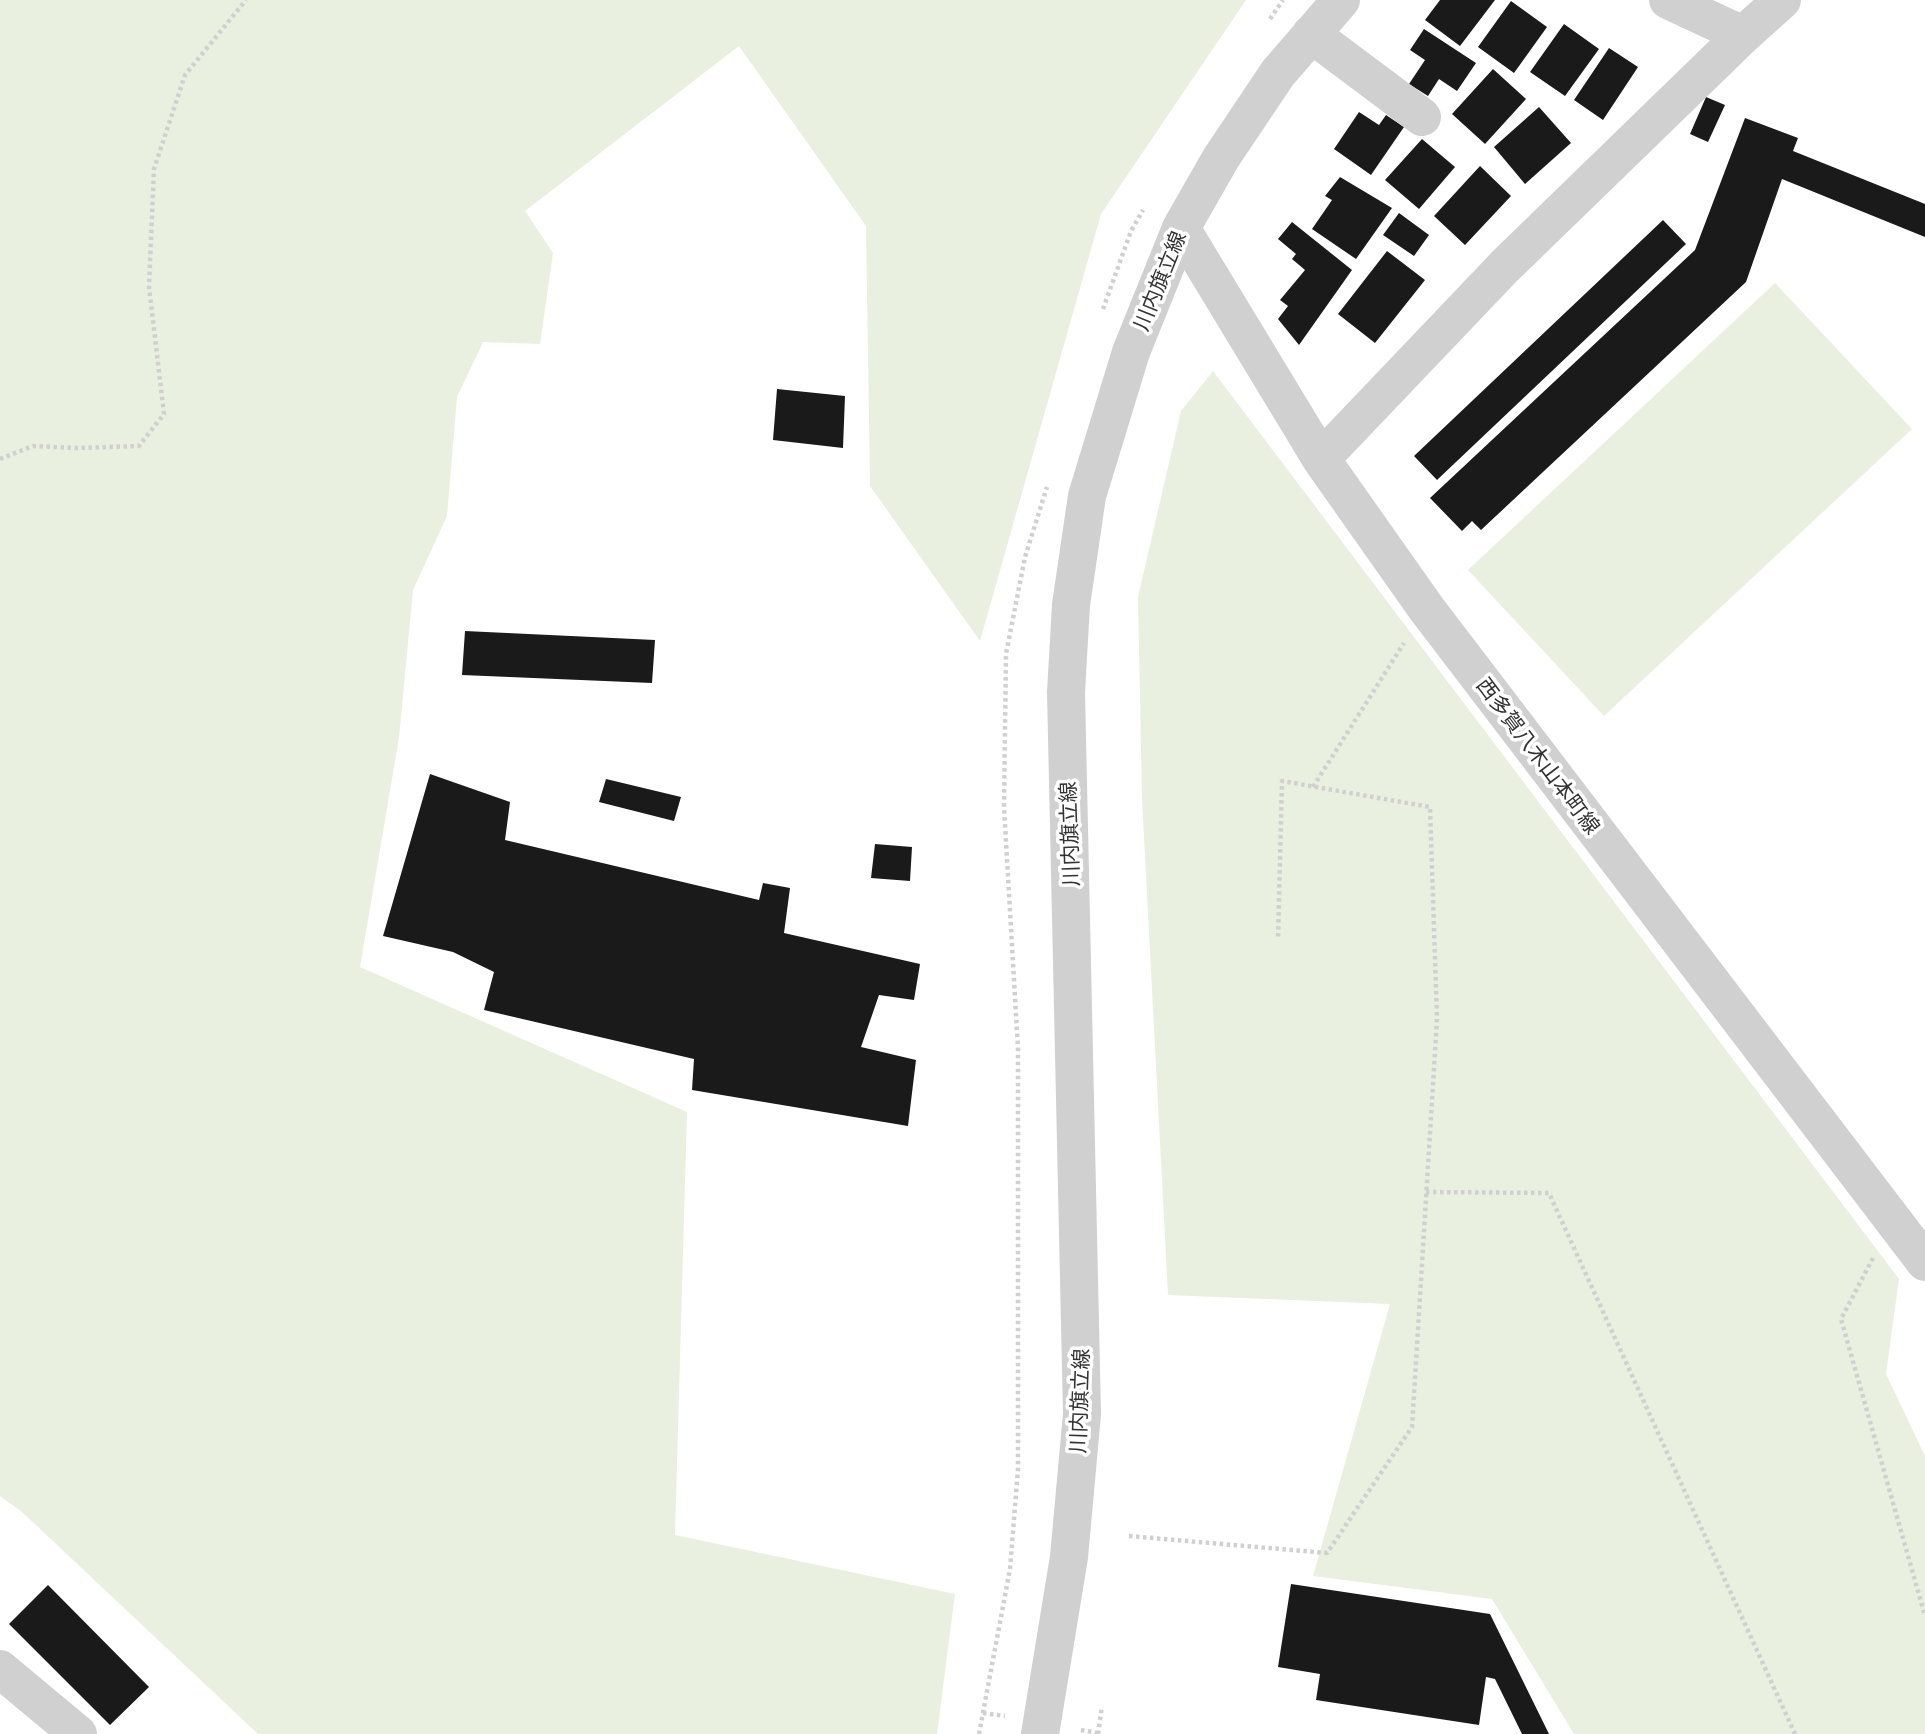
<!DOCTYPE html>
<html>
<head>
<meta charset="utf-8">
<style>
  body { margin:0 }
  canvas { display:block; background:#fff }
</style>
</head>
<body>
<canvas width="1925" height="1734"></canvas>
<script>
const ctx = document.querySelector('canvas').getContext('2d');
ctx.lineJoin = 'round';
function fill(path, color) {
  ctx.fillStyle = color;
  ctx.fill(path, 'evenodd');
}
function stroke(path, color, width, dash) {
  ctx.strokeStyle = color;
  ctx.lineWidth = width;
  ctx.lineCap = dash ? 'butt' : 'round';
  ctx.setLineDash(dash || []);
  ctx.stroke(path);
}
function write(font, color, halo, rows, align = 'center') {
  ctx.font = font + ' Ubuntu,"Noto Sans JP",sans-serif';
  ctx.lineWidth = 7;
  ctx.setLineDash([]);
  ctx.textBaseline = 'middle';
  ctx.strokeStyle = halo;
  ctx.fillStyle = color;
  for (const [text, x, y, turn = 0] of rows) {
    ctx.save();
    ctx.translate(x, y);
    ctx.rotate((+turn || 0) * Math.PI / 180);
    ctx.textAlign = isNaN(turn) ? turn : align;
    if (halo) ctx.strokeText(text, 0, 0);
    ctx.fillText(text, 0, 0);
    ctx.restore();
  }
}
const green = new Path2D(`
  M 0,0 L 1246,0 L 1101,214 L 980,641 L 870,486 L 866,226 L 739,46 L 525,211 L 553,253 L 540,344 L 483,342 L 457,397 L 447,516 L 413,590 L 399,738 L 360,967 L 687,1112 L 675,1535 L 955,1594 L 937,1734 L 258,1734 L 21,1511 L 0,1496 Z
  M 1775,283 L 1912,429 L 1604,716 L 1468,570 Z
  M 1213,371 L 1899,1279 L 1886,1374 L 1925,1456 L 1925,1734 L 1574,1734 L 1492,1599 L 1313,1576 L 1390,1304 L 1168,1295 L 1142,799 L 1138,597 L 1181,411 Z`);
const building = new Path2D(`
  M 1440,0 L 1495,0 L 1460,46 L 1425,20 Z
  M 1511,1 L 1547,27 L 1514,73 L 1478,47 Z
  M 1564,24 L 1599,49 L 1565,96 L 1530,72 Z
  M 1424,29 L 1476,63 L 1457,91 L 1439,79 L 1428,96 L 1409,84 L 1425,60 L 1410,50 Z
  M 1609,48 L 1638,67 L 1603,120 L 1574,100 Z
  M 1493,69 L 1526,99 L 1485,144 L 1452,114 Z
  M 1706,97 L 1725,105 L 1708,142 L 1690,134 Z
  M 1539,107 L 1571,143 L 1525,184 L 1494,147 Z
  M 1359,112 L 1379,125 L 1386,115 L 1404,127 L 1371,175 L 1334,149 Z
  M 1745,118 L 1798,138 L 1793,151 L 1925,204 L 1925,237 L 1782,179 L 1746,282 L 1481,530 L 1472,521 L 1462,531 L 1430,498 L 1695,250 Z
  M 1422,139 L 1455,167 L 1419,209 L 1385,180 Z
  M 1480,166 L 1511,196 L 1465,245 L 1434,216 Z
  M 1340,177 L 1392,208 L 1356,259 L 1312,229 L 1332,200 L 1325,196 Z
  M 1399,213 L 1429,235 L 1414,256 L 1383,235 Z
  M 1663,220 L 1686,244 L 1437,480 L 1414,456 Z
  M 1292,222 L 1352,270 L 1299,345 L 1278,319 L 1288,306 L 1280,300 L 1305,270 L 1292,259 L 1296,254 L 1278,239 Z
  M 1387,251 L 1425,280 L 1375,343 L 1338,314 Z
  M 777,389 L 845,396 L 843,448 L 773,440 Z
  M 465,631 L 655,640 L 652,683 L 462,675 Z
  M 430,774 L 510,802 L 505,840 L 759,900 L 763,883 L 790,888 L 784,933 L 920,964 L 914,1000 L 879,995 L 861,1047 L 916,1060 L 908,1126 L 692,1090 L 694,1059 L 484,1010 L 494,972 L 453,952 L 383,936 Z
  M 606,779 L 681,797 L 674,821 L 599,802 Z
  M 875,844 L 912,847 L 910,881 L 871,878 Z
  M 1291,1584 L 1490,1614 L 1549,1734 L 1522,1734 L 1495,1679 L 1486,1677 L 1479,1725 L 1316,1700 L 1320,1674 L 1278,1667 Z
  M 48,1585 L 149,1687 L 110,1725 L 9,1624 Z`);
const path = new Path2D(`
  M 1270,19 L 1283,0
  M 1103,309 L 1131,231 L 1143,210
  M 0,459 L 33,446 L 77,448 L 139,446 L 164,414 L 149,287 L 154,169 L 185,75 L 246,0
  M 1313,787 L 1404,643
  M 1426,1192 L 1549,1193 L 1795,1734
  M 1873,1258 L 1841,1319 L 1925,1616
  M 1129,1536 L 1327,1553 L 1412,1427 L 1437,1019 L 1430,807 L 1282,781 L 1278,939
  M 983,1713 L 1005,1716
  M 1081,1730 L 1098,1733
  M 979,1734 L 1010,1569 L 1018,1469 L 1018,1049 L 1004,807 L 1006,654 L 1025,557 L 1047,487
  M 1098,1734 L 1102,1706`);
const minor = new Path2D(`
  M 1668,0 L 1743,35
  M 1311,34 L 1422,117
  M 1181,228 L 1321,459 L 1426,608 L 1925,1262
  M 1321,459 L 1505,266 L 1743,35 L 1782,0
  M 0,1669 L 78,1734
  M 1040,1734 L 1069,1557 L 1082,1414 L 1066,692 L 1071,605 L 1087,496 L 1131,352 L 1181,228 L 1221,158 L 1278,73 L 1341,0`);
const streetNames = [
  ["川内旗立線",1160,281,-68],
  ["西多賀八木山本町線",1538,756,53],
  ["川内旗立線",1070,834,-92],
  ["川内旗立線",1080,1401,-88]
];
fill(green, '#e9f0e0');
fill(building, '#1a1a1a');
stroke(path, '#d0d0d0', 4.5, [3.5, 3.5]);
stroke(minor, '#d0d0d0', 38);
write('21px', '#333', '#fff', streetNames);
</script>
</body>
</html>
